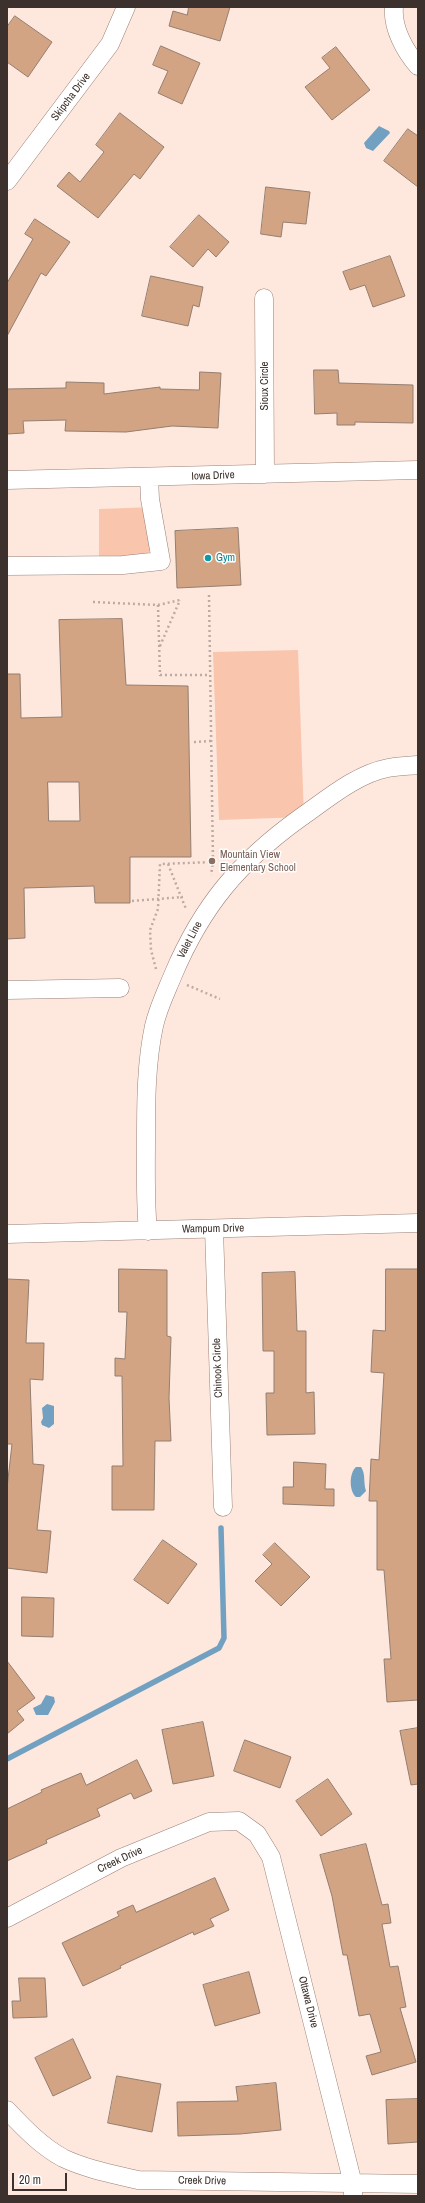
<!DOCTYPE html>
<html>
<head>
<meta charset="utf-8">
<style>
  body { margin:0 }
  #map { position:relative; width:425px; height:2203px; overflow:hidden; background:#fee8de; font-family:"Archivo Narrow",sans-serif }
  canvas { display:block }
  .frame { position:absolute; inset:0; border:8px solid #3c312c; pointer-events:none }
  .scale { position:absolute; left:12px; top:2173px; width:55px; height:18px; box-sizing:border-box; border:2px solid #3c312c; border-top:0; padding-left:5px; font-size:12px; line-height:14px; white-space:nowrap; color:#3c312c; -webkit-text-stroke:3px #fff; paint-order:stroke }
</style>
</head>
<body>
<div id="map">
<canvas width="425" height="2203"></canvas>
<div class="frame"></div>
<div class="scale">20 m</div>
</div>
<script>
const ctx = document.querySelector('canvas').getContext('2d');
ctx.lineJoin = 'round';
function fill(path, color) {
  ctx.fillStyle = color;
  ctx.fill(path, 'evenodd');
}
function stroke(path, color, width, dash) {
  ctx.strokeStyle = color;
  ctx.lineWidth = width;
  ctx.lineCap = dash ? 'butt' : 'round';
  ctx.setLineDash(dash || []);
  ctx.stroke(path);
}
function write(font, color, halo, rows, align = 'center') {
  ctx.font = font + ' "Archivo Narrow",sans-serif';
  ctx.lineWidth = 3;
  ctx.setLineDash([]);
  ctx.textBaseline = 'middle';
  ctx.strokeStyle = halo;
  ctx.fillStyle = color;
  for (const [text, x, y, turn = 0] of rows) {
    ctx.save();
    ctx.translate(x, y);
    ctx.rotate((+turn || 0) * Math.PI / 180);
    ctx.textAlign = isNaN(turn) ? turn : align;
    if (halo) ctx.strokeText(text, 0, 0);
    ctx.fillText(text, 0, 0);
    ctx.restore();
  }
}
const green = new Path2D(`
  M 153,507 L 151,548 L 144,560 L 99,564 L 99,509 Z
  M 298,650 L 304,817 L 219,820 L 213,652 Z`);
const water = new Path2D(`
  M 379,126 L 389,131 L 390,133 L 373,151 L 366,148 L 364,143 Z
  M 47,1404 L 54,1406 L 54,1424 L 49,1428 L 42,1425 L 41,1422 L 43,1418 L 42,1408 Z
  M 356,1467 L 361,1467 C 366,1474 363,1482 366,1491 L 360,1497 L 356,1497 C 349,1491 349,1473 356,1467 Z
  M 46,1695 L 54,1697 L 55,1702 L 48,1715 L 36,1715 L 33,1708 L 41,1704 Z`);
const stream = new Path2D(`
  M 7,1759 L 219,1648 L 224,1638 L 221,1528`);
const building = new Path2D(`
  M 189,7 L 230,7 L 220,41 L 169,26 L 173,11 L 187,15 Z
  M 15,16 L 52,42 L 28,77 L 7,62 L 7,27 Z
  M 161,46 L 200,63 L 182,104 L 158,93 L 168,71 L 153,65 Z
  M 336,47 L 370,90 L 332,120 L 305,87 L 330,68 L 322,58 Z
  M 120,113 L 164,147 L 140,179 L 134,174 L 98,218 L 57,186 L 69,172 L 80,182 L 104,152 L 96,145 Z
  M 408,129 L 418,136 L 418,187 L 384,161 Z
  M 266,187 L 310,192 L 306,224 L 283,222 L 281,237 L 261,234 Z
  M 199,215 L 229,242 L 216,257 L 208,249 L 193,267 L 170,247 Z
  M 35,219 L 70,242 L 46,276 L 41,273 L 7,336 L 7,283 L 33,239 L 25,234 Z
  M 390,256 L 405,296 L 373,307 L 365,285 L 350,290 L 343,272 Z
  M 151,276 L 203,287 L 199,307 L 193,305 L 188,326 L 142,316 Z
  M 314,370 L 338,370 L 339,383 L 413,385 L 413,423 L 355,422 L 355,425 L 337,425 L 337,413 L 315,414 Z
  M 200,372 L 221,373 L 218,428 L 172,426 L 126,432 L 65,431 L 66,420 L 23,421 L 24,433 L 7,434 L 7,389 L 66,388 L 66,382 L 104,383 L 104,394 L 160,387 L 160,389 L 199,390 Z
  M 238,528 L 241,585 L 177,588 L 175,531 Z
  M 122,619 L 126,685 L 188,686 L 191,857 L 130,857 L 130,903 L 95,903 L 94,886 L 24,888 L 25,938 L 7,939 L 7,674 L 20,674 L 21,718 L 62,717 L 59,620 ZM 48,782 L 79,782 L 80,821 L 49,821 Z
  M 119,1269 L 167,1270 L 167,1336 L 171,1337 L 169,1398 L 171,1441 L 155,1441 L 154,1510 L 112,1510 L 112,1466 L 123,1466 L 122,1376 L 115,1376 L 115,1358 L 125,1359 L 127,1312 L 119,1312 Z
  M 386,1269 L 418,1269 L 418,1700 L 387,1702 L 384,1659 L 391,1659 L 384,1570 L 377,1570 L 377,1501 L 369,1501 L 371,1459 L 379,1460 L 384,1373 L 371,1372 L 373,1330 L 385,1331 Z
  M 295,1272 L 297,1331 L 306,1331 L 306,1393 L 314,1392 L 315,1434 L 267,1435 L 266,1393 L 274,1393 L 274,1351 L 263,1351 L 262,1273 Z
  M 7,1279 L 29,1280 L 26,1343 L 44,1343 L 43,1380 L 30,1379 L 33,1464 L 44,1465 L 37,1530 L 51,1531 L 47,1573 L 7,1568 L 7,1488 L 12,1444 L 7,1444 Z
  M 294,1462 L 326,1464 L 325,1489 L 334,1489 L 334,1506 L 283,1504 L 283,1487 L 293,1487 Z
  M 163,1540 L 197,1564 L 168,1604 L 134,1580 Z
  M 275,1543 L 310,1577 L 281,1606 L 255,1581 L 272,1564 L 263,1555 Z
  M 22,1597 L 54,1598 L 53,1637 L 22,1636 Z
  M 7,1661 L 35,1698 L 17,1711 L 24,1720 L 7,1734 Z
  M 203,1722 L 214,1776 L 173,1784 L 162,1730 Z
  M 418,1728 L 418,1784 L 411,1785 L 400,1731 Z
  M 245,1740 L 291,1757 L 280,1788 L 234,1771 Z
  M 137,1760 L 152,1791 L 134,1799 L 131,1793 L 97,1809 L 100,1816 L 46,1840 L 47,1843 L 7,1861 L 7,1809 L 42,1792 L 41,1790 L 81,1773 L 86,1785 Z
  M 328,1779 L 352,1814 L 321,1836 L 296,1801 Z
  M 366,1844 L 382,1905 L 388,1904 L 391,1923 L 382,1924 L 390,1967 L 398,1966 L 406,2007 L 400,2008 L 416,2062 L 372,2075 L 366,2056 L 381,2052 L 370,2014 L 359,2016 L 347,1955 L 343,1955 L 332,1896 L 320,1855 Z
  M 215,1878 L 229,1910 L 210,1919 L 214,1926 L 194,1935 L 193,1932 L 120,1966 L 121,1968 L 83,1986 L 62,1943 L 119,1916 L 117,1912 L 133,1905 L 136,1912 Z
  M 249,1972 L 260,2013 L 215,2026 L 203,1985 Z
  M 19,1978 L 45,1978 L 47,2017 L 13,2018 L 12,2001 L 20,2001 Z
  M 73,2039 L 91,2078 L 53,2096 L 35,2058 Z
  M 117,2076 L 161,2084 L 152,2132 L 108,2123 Z
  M 276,2083 L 281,2130 L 240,2134 L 178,2136 L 177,2102 L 238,2101 L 236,2087 Z
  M 418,2099 L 418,2142 L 388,2144 L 386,2100 Z`);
const path = new Path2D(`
  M 209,595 L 213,862 L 211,875
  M 93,602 L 158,605 L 180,600
  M 158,605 L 160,675 L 210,675
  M 160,646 L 180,600
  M 194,742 L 211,741
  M 168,864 L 186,909
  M 132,901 L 183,897
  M 156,969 L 151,950 L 150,930 L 158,909 L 160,864 L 213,862
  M 187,985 L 220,999`);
const minor = new Path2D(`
  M 394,7 C 392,28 405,51 418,66
  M 7,181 L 110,44 L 126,7
  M 264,298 L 265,474
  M 7,480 L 418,470
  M 7,566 L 123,565 L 161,561 L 150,499 L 149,478
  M 7,990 L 120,988
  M 214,1229 L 223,1507
  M 148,1231 C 145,1201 146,1171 146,1140 C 146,1103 146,1063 154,1026 C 158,1008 166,992 173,975 C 202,906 239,862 300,818 C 326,800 356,774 388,768 C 398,766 408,766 418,765
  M 7,1234 L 418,1223
  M 7,1918 L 121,1858 L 209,1822 L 239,1821 L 257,1834 L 271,1857 L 353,2184 L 353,2196
  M 7,2110 C 24,2128 41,2146 63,2158 C 86,2169 113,2174 138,2180 L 418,2184`);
const markers = [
  [208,558,4,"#0f9aa8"],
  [212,861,4,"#8d6e63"]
];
const streetNames = [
  ["Skipcha Drive",71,97,-53],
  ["Sioux Circle",265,386,-90],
  ["Iowa Drive",213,476,-2],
  ["Valet Line",190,940,-62],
  ["Wampum Drive",213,1229,-1],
  ["Chinook Circle",218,1368,-92],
  ["Creek Drive",120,1860,-25],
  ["Ottawa Drive",308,2002,76],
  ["Creek Drive",202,2181,1]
];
const cultureNames = [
  ["Gym",216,558]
];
const educationNames = [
  ["Mountain View",220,855],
  ["Elementary School",220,868]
];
fill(green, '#fac5ad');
fill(water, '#72a0c1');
stroke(stream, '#72a0c1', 5.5);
fill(building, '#d2a484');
stroke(building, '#947e6f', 1);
stroke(minor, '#9a8176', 19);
stroke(path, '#bdaba2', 2.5, [2, 3]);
stroke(minor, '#fff', 18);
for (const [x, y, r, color] of markers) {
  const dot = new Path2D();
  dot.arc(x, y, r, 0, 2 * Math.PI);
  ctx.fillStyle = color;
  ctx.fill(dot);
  stroke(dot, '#fff', 1.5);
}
write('11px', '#3c312c', '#fff', streetNames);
write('11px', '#0d838f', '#fff', cultureNames, 'left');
write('11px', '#785e54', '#fff', educationNames, 'left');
</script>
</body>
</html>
